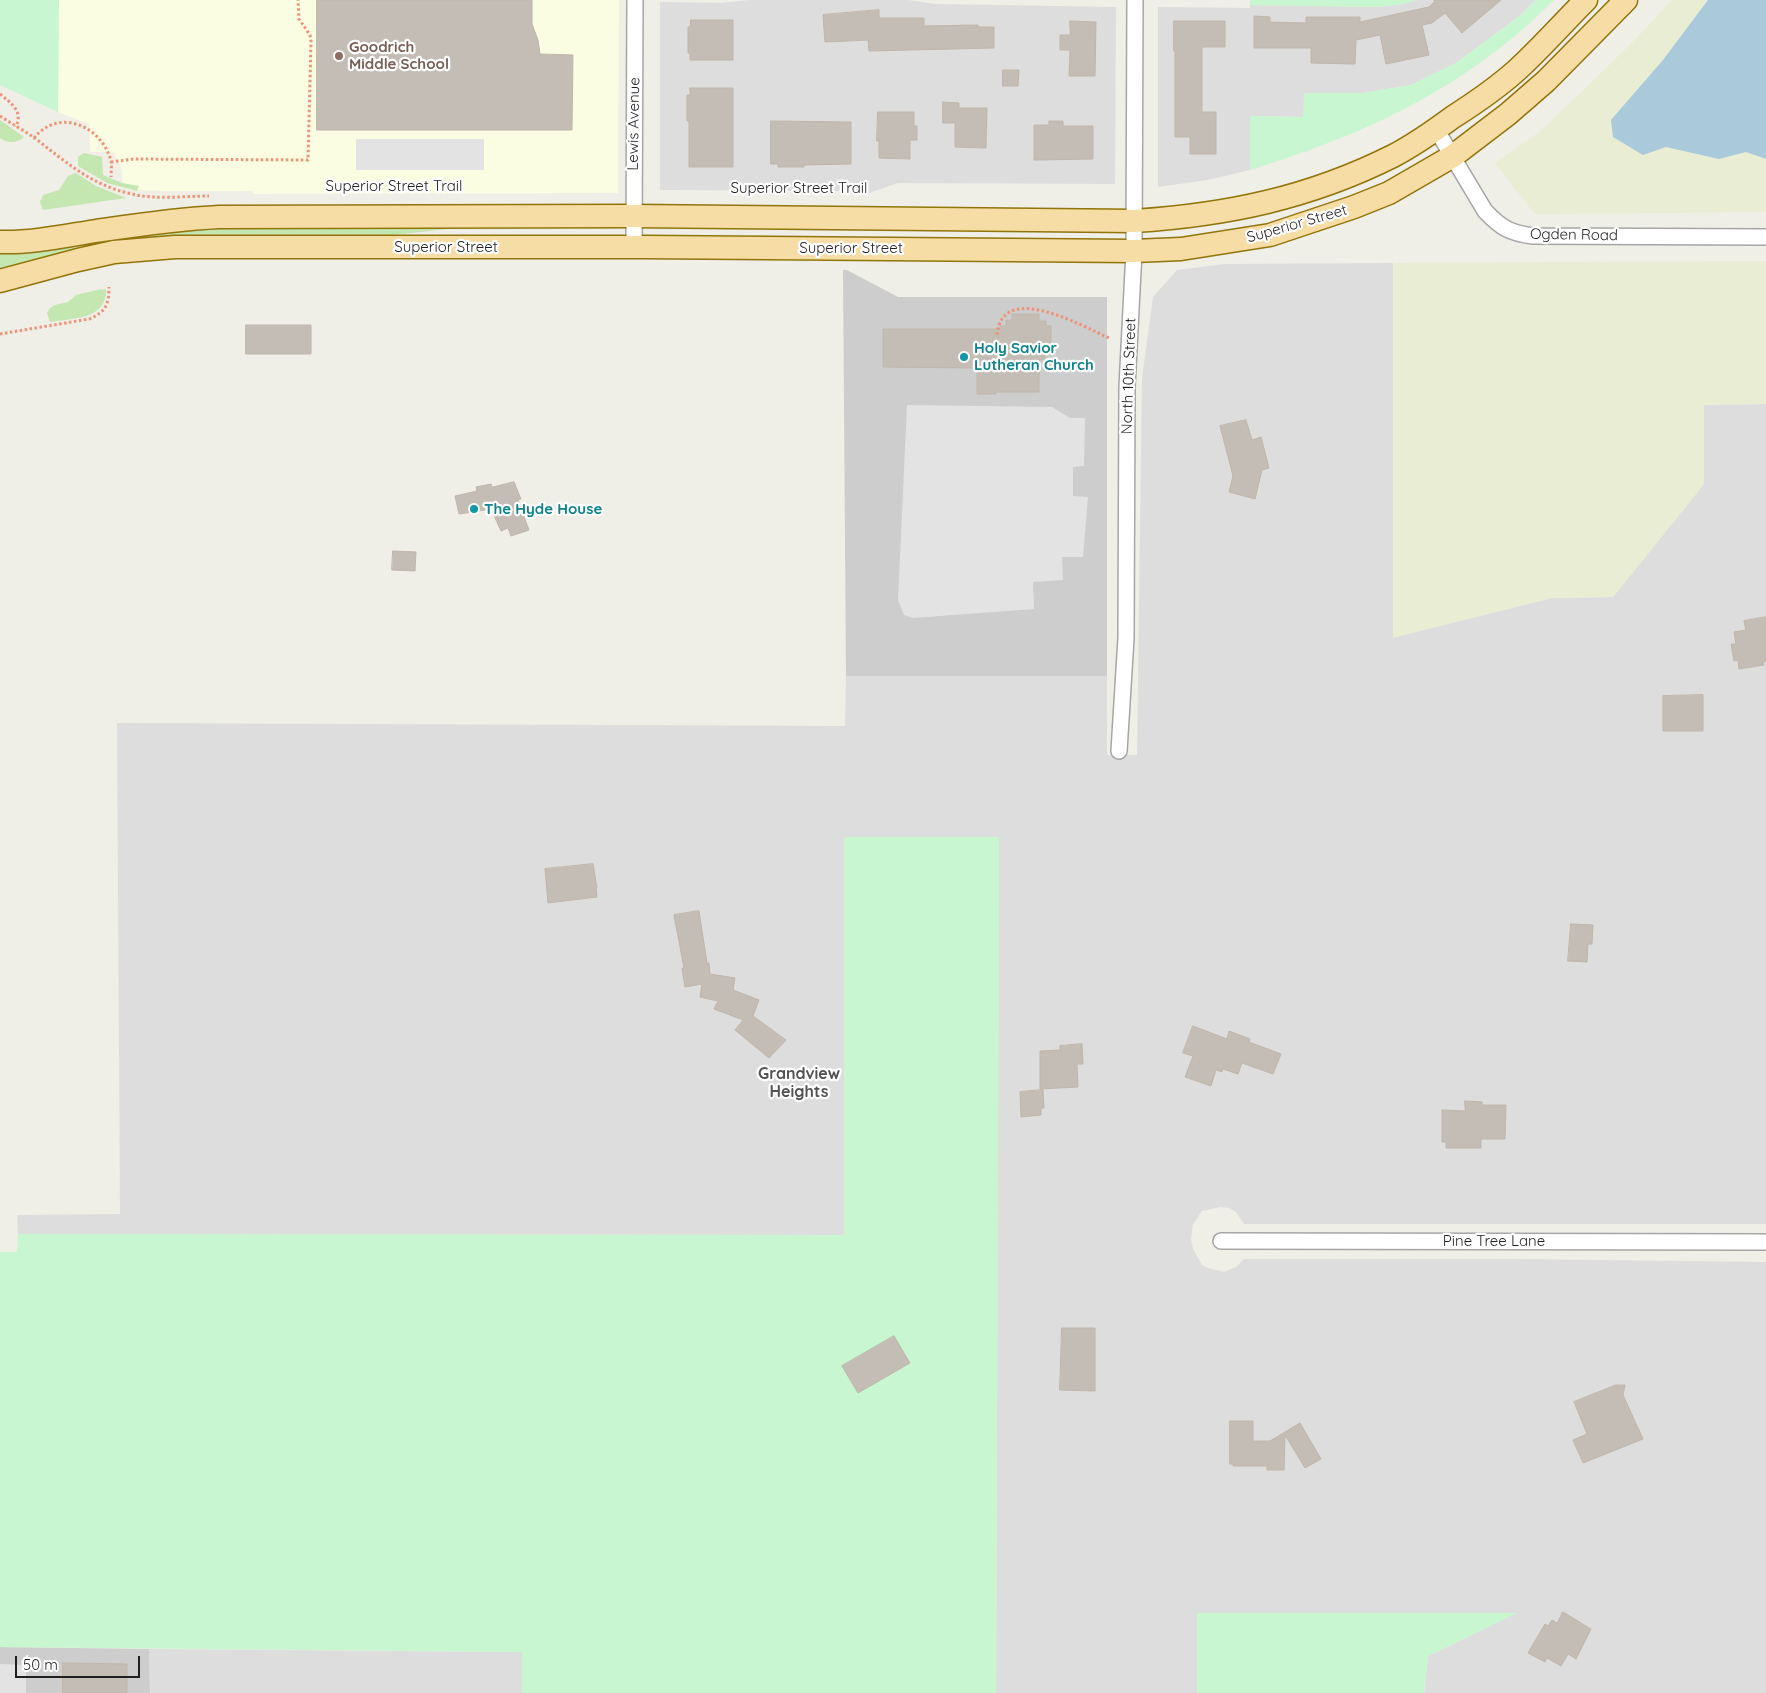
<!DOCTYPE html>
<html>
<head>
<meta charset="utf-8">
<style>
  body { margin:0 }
  #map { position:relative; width:1766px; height:1693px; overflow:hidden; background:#efeee7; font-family:Quicksand,sans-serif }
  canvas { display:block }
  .scale { position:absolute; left:15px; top:1656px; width:125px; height:22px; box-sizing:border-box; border:2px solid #1f1f1f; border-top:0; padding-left:6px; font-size:15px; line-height:18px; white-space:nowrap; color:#1f1f1f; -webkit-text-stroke:4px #fff; paint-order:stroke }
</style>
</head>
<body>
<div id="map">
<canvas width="1766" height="1693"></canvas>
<div class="scale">50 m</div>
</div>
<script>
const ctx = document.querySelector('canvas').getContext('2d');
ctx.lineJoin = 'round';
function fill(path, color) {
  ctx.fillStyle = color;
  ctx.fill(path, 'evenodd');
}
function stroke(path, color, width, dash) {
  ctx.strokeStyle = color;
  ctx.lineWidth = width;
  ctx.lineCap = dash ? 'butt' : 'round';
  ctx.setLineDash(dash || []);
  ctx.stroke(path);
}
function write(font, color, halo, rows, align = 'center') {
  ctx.font = font + ' Quicksand,sans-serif';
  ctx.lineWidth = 4.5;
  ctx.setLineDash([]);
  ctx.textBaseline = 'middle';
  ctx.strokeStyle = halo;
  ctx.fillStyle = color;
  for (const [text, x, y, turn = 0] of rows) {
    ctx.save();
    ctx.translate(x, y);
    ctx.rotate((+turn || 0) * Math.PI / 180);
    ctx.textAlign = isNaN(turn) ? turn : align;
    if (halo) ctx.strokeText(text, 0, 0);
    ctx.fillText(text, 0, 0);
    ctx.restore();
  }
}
const residential = new Path2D(`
  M 749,0 L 908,0 L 935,4 L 1116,7 L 1115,184 L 898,183 L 863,195 L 862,191 L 660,190 L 660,2 L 721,3 Z
  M 1416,0 L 1536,0 L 1521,15 L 1456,63 L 1411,85 L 1362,93 L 1304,93 L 1304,117 L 1250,116 L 1250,170 L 1207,180 L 1158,187 L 1158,7 L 1250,8 L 1250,5 L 1380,7 L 1403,4 Z
  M 1393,263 L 1393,637 L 1552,598 L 1613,597 L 1704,484 L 1704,405 L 1766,404 L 1766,1224 L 1244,1224 L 1236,1212 L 1229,1208 L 1220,1207 L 1202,1211 L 1198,1217 L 1193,1224 L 1191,1239 L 1193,1249 L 1202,1265 L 1208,1268 L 1224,1272 L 1236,1267 L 1244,1259 L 1517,1259 L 1766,1262 L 1766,1693 L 1424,1693 L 1428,1656 L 1516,1613 L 1197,1613 L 1197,1693 L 996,1693 L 999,838 L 844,838 L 844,1235 L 18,1234 L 17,1215 L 120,1214 L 117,723 L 845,726 L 846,676 L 1107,676 L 1107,755 L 1137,755 L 1142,378 L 1153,297 L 1177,270 L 1225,264 Z
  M 149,1649 L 522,1652 L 522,1693 L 150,1693 Z`);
const education = new Path2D(`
  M 59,0 L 619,0 L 618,193 L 253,194 L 252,191 L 163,191 L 133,190 L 123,188 L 121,166 L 113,152 L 90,152 L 89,124 L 58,112 Z`);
const religious = new Path2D(`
  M 843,270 L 847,270 L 898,297 L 1107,297 L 1107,676 L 846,676 Z
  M 0,1647 L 149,1649 L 150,1693 L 0,1693 Z`);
const farmland = new Path2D(`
  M 1672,0 L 1766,0 L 1766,212 L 1535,214 L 1495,163 L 1542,130 L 1633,42 Z
  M 1766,261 L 1766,404 L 1704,405 L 1704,484 L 1613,597 L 1552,598 L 1393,638 L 1393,263 Z`);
const grass = new Path2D(`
  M 0,120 L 24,137 C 17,143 8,144 0,138 Z
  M 84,153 L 102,157 L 103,175 L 122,183 L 139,186 L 137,191 L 107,183 L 78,166 L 78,157 Z
  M 76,173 L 96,186 L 126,198 L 43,210 L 40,202 L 43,195 L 59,190 L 68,176 Z
  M 234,227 L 447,228 L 447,229 L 385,236 L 148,237 L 148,234 Z
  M 74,246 L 75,249 L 0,269 L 0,253 L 26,254 Z
  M 102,289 L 103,290 L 106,289 C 107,320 73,318 50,322 L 47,313 L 50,308 L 55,305 L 68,302 L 76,295 Z`);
const park = new Path2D(`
  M 0,0 L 59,0 L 58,112 L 0,85 Z
  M 1250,0 L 1416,0 L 1403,4 L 1380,7 L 1250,5 Z
  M 1536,0 L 1554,0 C 1491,64 1409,113 1325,144 C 1300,154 1275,162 1250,170 L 1250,116 L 1303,117 L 1304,93 L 1362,93 L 1411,85 L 1456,63 L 1521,15 Z
  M 844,837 L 999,837 L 996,1693 L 522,1693 L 522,1652 L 0,1647 L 0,1252 L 17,1252 L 18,1234 L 844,1235 Z
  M 1197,1613 L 1517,1613 L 1428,1656 L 1424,1693 L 1197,1693 Z`);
const parking = new Path2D(`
  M 356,139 L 484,139 L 484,170 L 356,170 Z
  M 907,405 L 1052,407 L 1070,418 L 1085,418 L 1084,466 L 1073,467 L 1073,496 L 1088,497 L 1083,557 L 1062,557 L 1063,580 L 1033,582 L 1034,609 L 913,618 L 904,615 L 898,600 Z
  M 0,1664 L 26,1665 L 26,1693 L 0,1693 Z`);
const water = new Path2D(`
  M 1708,0 L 1766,0 L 1766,159 L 1746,152 L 1719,159 L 1666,147 L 1643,155 L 1613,137 L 1611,120 L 1663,60 Z`);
const building = new Path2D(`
  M 317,0 L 532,0 L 532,24 L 538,40 L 540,54 L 573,55 L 572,130 L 317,130 Z
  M 1434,0 L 1501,0 L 1462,33 L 1445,13 L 1432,23 L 1422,25 L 1429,55 L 1386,64 L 1380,35 L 1356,40 L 1355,64 L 1311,63 L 1311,48 L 1254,48 L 1254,16 L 1270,17 L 1270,22 L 1306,23 L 1306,17 L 1360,17 L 1360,22 L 1429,7 L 1435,1 Z
  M 879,10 L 879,18 L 924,18 L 924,26 L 978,25 L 978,27 L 994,27 L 994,48 L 869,51 L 868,40 L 825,42 L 823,15 Z
  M 691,20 L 733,20 L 733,60 L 690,60 L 690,53 L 688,53 L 688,27 L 690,27 Z
  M 1070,21 L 1096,22 L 1095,76 L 1069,76 L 1070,50 L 1060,50 L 1060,35 L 1070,35 Z
  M 1174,21 L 1225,21 L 1225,47 L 1202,47 L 1202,112 L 1216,112 L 1216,154 L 1190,154 L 1190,137 L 1175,137 L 1175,51 L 1174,51 Z
  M 1003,70 L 1019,70 L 1018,86 L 1003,86 Z
  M 690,88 L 733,88 L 733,167 L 689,167 L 689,121 L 687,121 L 687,95 L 690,95 Z
  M 943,102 L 959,103 L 959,108 L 987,108 L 986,148 L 955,147 L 955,123 L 943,123 Z
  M 878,112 L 914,112 L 914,126 L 917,126 L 917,140 L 910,140 L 910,159 L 879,158 L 879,141 L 877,141 Z
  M 771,121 L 851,122 L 851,164 L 804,165 L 804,167 L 778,167 L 778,164 L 771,164 Z
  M 1049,121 L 1063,121 L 1063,126 L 1093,126 L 1093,159 L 1034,160 L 1034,125 L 1049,125 Z
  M 1012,314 L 1039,314 L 1039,321 L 1046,321 L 1046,326 L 1051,326 L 1051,354 L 1045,354 L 1045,360 L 1039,360 L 1039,392 L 996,392 L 996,394 L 977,394 L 977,368 L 883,367 L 883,329 L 1000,329 L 1000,326 L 1006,326 L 1006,320 L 1012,320 Z
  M 246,325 L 311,325 L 311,354 L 246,354 Z
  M 1246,420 L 1252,440 L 1261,437 L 1269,468 L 1262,470 L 1255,499 L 1229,492 L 1233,476 L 1220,426 Z
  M 514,482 L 521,499 L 518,500 L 529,530 L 511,536 L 508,528 L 501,531 L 491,509 L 459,514 L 455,496 L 477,491 L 476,487 L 491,484 L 492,487 Z
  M 393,551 L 416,552 L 415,571 L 392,570 Z
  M 1766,617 L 1766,661 L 1763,662 L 1764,665 L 1739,669 L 1738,660 L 1734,661 L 1731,644 L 1736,644 L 1734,632 L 1746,630 L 1744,621 Z
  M 1703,695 L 1703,731 L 1663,731 L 1663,696 Z
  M 593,864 L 597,888 L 596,888 L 597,897 L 548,903 L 545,869 Z
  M 699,911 L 707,963 L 709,963 L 710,974 L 735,978 L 733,990 L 759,1000 L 753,1016 L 786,1040 L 769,1058 L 735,1030 L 743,1020 L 714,1009 L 718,1001 L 700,997 L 702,984 L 685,987 L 682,968 L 684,968 L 674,915 Z
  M 1571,924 L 1593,925 L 1592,944 L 1588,944 L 1587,962 L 1568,961 Z
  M 1193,1026 L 1227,1039 L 1229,1031 L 1250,1039 L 1249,1042 L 1281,1054 L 1273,1074 L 1242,1063 L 1238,1074 L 1223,1069 L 1222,1072 L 1216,1070 L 1211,1086 L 1185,1077 L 1193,1056 L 1183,1053 Z
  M 1082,1044 L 1083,1064 L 1077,1064 L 1078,1087 L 1040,1089 L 1040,1051 L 1060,1050 L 1060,1046 Z
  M 1043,1090 L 1044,1108 L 1041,1108 L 1041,1115 L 1021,1117 L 1020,1092 Z
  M 1465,1101 L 1482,1102 L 1482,1105 L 1506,1105 L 1505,1139 L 1481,1139 L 1481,1148 L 1446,1148 L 1446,1142 L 1442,1142 L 1442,1110 L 1465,1111 Z
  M 1062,1328 L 1095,1328 L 1095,1391 L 1060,1390 Z
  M 894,1336 L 910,1363 L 858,1393 L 842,1366 Z
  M 1616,1385 L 1625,1385 L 1623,1395 L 1643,1439 L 1583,1463 L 1573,1440 L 1587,1434 L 1574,1402 Z
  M 1230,1421 L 1253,1421 L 1253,1441 L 1270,1441 L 1300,1423 L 1321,1459 L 1305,1468 L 1285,1435 L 1284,1470 L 1267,1470 L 1267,1466 L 1233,1466 L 1233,1464 L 1230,1464 Z
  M 1563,1612 L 1591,1629 L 1576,1659 L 1568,1654 L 1561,1666 L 1547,1658 L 1545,1662 L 1528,1653 L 1545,1624 L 1548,1626 L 1552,1620 L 1557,1623 Z
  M 63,1663 L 127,1664 L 127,1693 L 63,1693 Z`);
const path = new Path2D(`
  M 0,94 C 12,104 23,111 16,127
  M 0,116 C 12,124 25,131 36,139 C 67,163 93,186 132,194 C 156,200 184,196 209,196
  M 34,138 C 59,107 102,126 111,161 C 112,166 111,171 111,177
  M 111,162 L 134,159 L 308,160 L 311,41 L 310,35 L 299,19 L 298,0
  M 0,334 L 89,319 C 106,312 109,304 109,287
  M 997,335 C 1002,280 1082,326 1109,338`);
const street = new Path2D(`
  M 1436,129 L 1485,211 C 1501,228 1510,233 1533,236 L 1766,237
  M 634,247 L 635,0
  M 1119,751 L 1126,638 L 1127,387 L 1134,251 L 1135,0
  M 1221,1241 L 1766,1242`);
const primary = new Path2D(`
  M 0,242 C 32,243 64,236 96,231 C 137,225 177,219 219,217 L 633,216 L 1134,221 C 1227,215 1309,198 1393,156 C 1414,145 1434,131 1453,117 C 1475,103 1497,88 1517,70 C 1541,48 1563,23 1586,0
  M 0,281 L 78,260 L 114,252 L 175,247 L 645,247 L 1134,251 L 1181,249 L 1270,235 L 1354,207 L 1389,193 L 1453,156 L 1508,114 L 1546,81 L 1626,0`);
const markers = [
  [339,56,5,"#8d6e63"],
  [964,357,5,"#0f9aa8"],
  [474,509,5,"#0f9aa8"]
];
const educationNames = [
  ["Goodrich",349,47],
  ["Middle School",349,64]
];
const streetNames = [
  ["Lewis Avenue",634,124,-89],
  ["Superior Street Trail",394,186],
  ["Superior Street Trail",799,188],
  ["Superior Street",1297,224,-16],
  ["Ogden Road",1574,235,1],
  ["Superior Street",446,247],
  ["Superior Street",851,248],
  ["North 10th Street",1129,376,-88],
  ["Pine Tree Lane",1494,1241]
];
const cultureNames = [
  ["Holy Savior",974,348],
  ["Lutheran Church",974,365],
  ["The Hyde House",484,509]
];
const neighbourhoodNames = [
  ["Grandview",799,1074],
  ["Heights",799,1092]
];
fill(residential, '#ddd');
fill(education, '#fafde2');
fill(religious, '#cdcdcd');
fill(farmland, '#e8edd3');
fill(grass, '#c4e6b0');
fill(park, '#c7f6d0');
fill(parking, '#e3e3e3');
fill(water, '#aac9da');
fill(building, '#c4bdb6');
stroke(building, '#c0b6aa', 1);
stroke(street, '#a6a6a6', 18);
stroke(primary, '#91740a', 25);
stroke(path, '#f09277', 3, [2.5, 2.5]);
stroke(street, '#fff', 15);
stroke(primary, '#f6dda5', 22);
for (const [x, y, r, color] of markers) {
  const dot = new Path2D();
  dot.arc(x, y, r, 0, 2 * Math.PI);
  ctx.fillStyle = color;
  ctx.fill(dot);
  stroke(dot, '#fff', 2);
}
write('bold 15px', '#785e54', '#fff', educationNames, 'left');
write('15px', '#1f1f1f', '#fff', streetNames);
write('bold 15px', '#0d838f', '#fff', cultureNames, 'left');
write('bold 16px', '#525252', '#fff', neighbourhoodNames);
</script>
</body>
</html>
